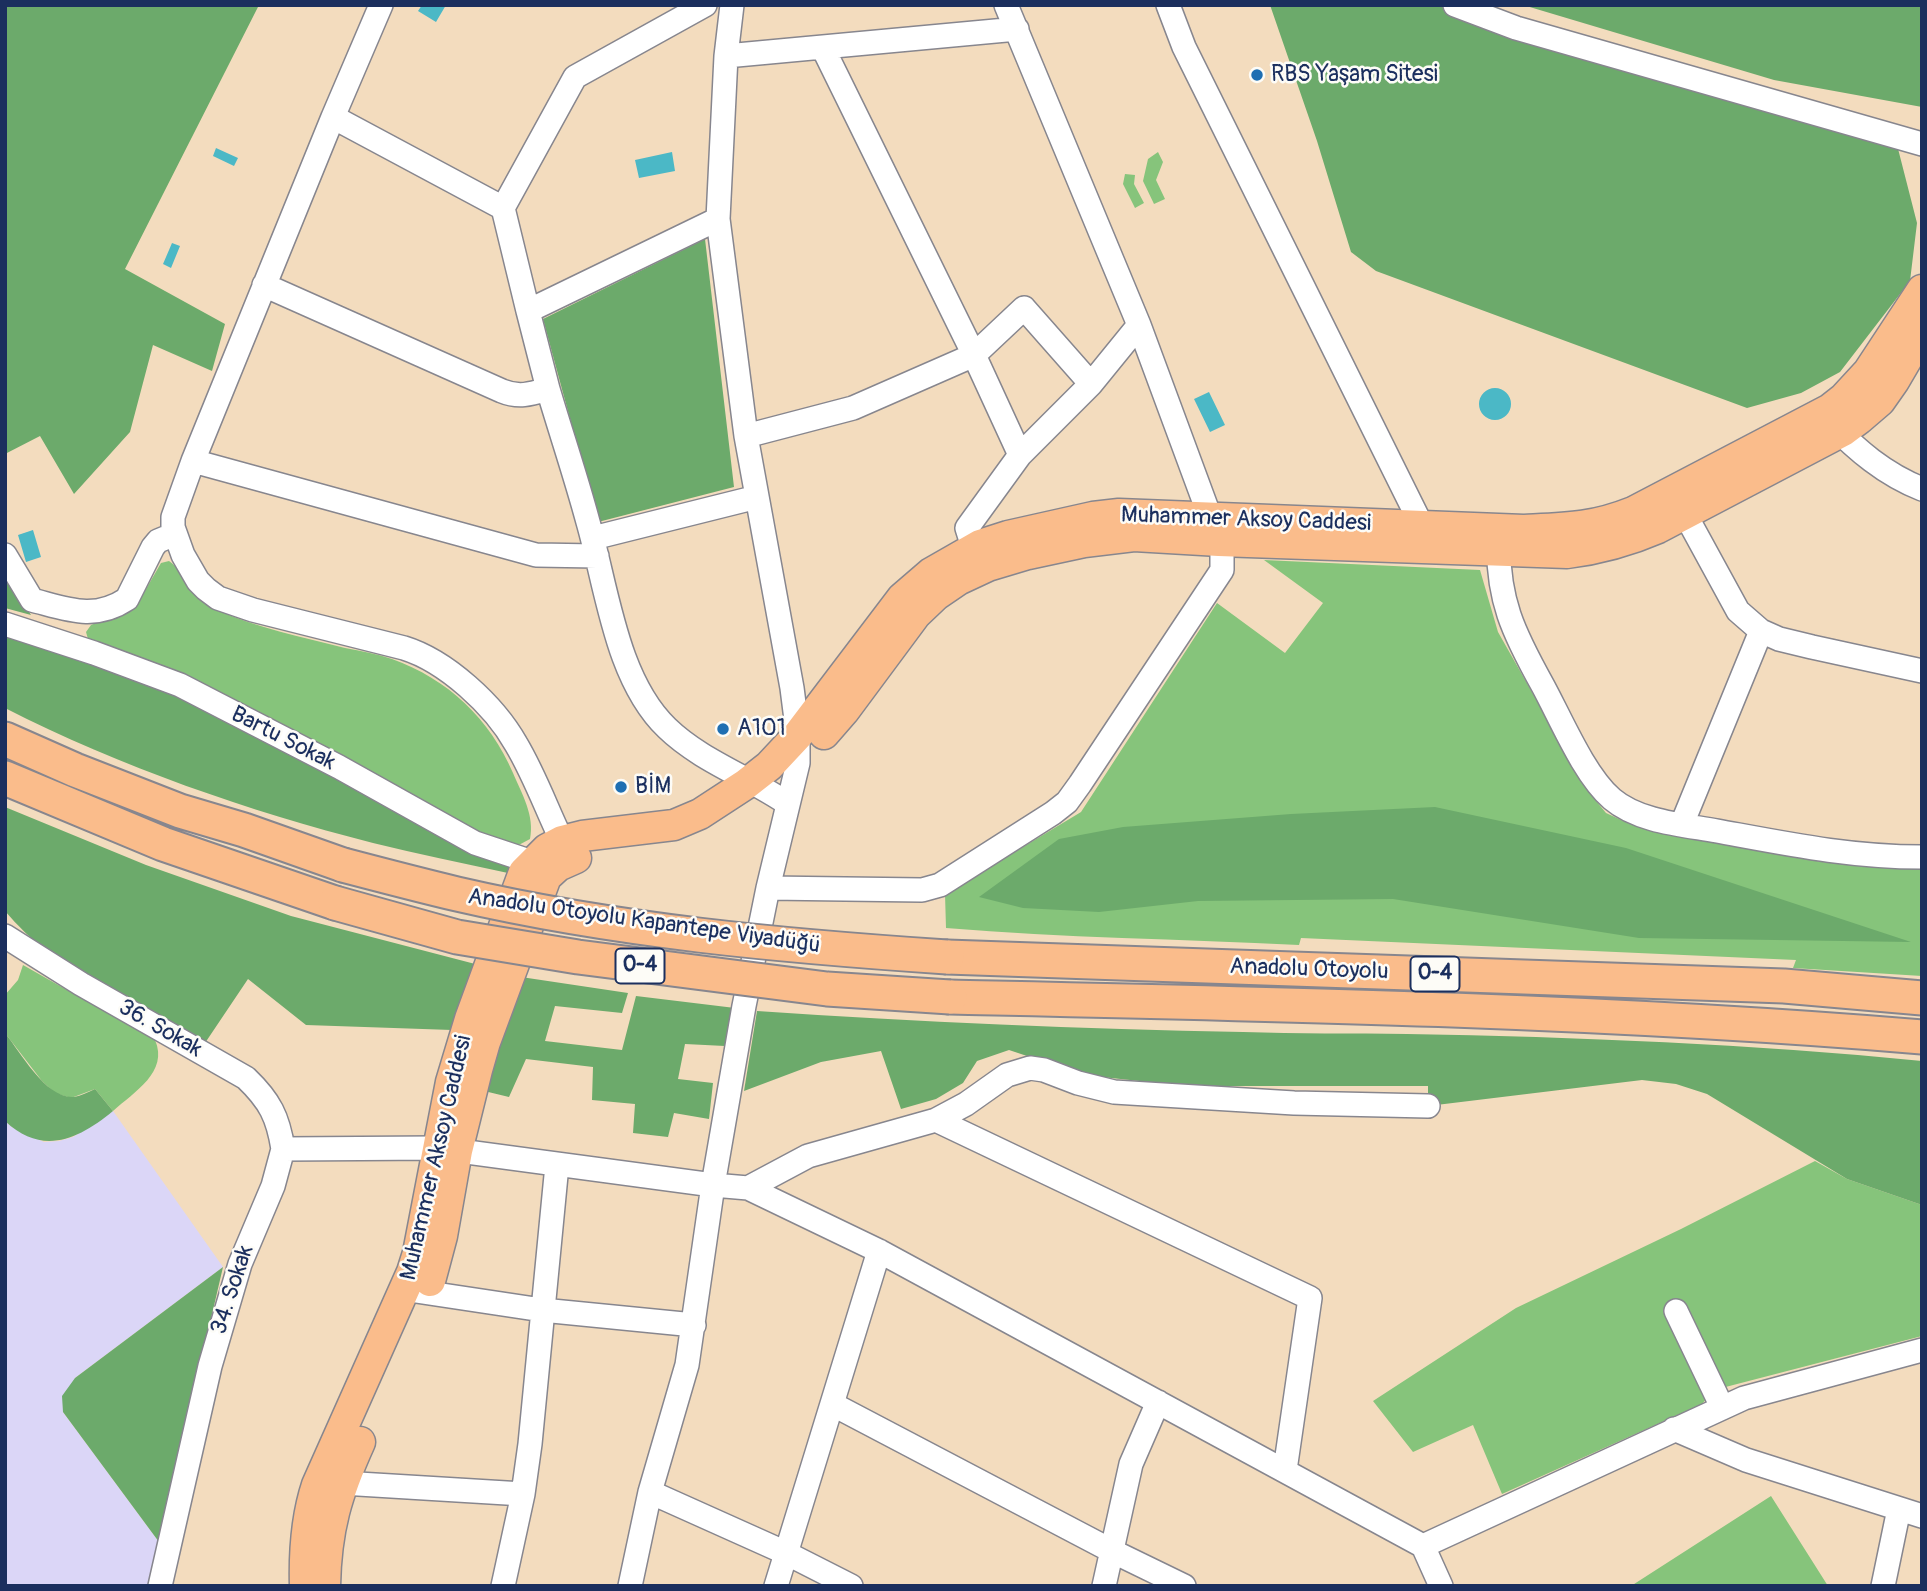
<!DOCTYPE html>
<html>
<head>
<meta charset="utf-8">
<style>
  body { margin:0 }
  #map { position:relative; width:1927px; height:1591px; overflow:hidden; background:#f3dcbe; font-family:Pangolin,sans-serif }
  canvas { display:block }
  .frame { position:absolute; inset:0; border:7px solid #1b2f5e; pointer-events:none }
</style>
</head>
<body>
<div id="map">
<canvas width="1927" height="1591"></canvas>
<div class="frame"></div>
</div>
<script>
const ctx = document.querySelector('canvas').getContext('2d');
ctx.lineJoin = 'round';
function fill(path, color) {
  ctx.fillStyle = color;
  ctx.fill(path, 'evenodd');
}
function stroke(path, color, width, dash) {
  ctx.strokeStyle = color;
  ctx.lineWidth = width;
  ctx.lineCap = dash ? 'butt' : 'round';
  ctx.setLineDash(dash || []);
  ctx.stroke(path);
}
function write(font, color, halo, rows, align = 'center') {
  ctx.font = font + ' Pangolin,sans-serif';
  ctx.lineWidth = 5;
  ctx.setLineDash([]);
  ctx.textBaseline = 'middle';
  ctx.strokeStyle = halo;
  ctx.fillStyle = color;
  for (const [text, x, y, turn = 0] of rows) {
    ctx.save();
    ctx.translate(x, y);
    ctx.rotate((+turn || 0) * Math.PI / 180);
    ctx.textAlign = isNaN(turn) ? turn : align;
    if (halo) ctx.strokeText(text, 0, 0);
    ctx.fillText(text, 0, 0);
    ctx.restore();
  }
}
const built = new Path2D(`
  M 113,1111 L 223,1267 L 75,1378 L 63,1412 L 159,1542 L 159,1553 L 149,1586 L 5,1586 L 5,1121 L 12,1127 L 44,1142 L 59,1141 L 73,1137 Z`);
const green = new Path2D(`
  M 1158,152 L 1163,162 L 1156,180 L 1165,199 L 1154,204 L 1143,181 L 1148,159 Z
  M 1125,174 L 1135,175 L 1134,184 L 1144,203 L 1135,208 L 1123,184 Z
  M 1264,560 L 1480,570 L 1498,632 L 1588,791 L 1606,813 L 1630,824 L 1822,862 L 1922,867 L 1922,976 L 1793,968 L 1796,960 L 1301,938 L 1299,945 C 1181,939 1063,938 946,928 L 945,894 L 1081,812 L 1217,603 L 1285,653 L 1323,603 Z
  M 169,561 C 187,574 193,599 217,610 C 257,628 303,637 345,648 C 361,651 377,654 392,659 C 448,679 490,719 513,773 C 522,794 535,816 530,839 L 515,847 L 498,843 L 141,660 L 88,639 L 86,632 L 91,625 L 135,608 L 161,563 Z
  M 23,965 L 155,1040 C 169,1072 134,1092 113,1111 L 95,1089 L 71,1098 L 55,1093 L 42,1081 L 5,1033 L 5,995 L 18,980 Z
  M 1815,1161 L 1847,1179 L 1922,1205 L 1922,1336 L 1714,1390 L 1702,1404 L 1502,1494 L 1473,1425 L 1413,1452 L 1373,1401 L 1516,1308 L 1681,1229 Z
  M 1771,1496 L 1828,1586 L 1631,1586 Z`);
const forest = new Path2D(`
  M 5,5 L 259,5 L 125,269 L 225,324 L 212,371 L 153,345 L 130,432 L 74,494 L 40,436 L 5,454 Z
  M 1270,5 L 1455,5 L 1895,137 L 1917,223 L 1910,281 L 1840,372 L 1801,393 L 1747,408 L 1376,271 L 1351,252 L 1317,141 Z
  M 1523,5 L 1922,5 L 1922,107 L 1774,80 Z
  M 705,239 L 734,487 L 598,522 L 543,319 Z
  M 5,573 L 31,615 L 5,608 Z
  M 5,635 L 127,674 L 195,704 L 510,864 L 508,873 C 463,863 418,854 373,843 C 248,811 121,767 5,708 Z
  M 5,807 L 146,865 L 291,916 L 479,965 L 452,1030 L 306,1025 L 248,979 L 203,1046 L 47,951 C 31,939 18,926 5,911 Z
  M 1435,807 L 1626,848 L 1911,942 L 1639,938 L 1393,899 L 1198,901 L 1099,912 L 1023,908 L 979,897 L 1059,839 L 1123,827 L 1291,814 Z
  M 521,977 L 628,993 L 622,1013 L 555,1006 L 545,1041 L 622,1050 L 636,996 L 735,1008 L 725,1046 L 685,1044 L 678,1079 L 713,1083 L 709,1119 L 674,1113 L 668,1137 L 633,1133 L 635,1104 L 592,1100 L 593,1067 L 526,1059 L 509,1097 L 480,1090 Z
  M 757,1011 C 919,1022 1081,1029 1243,1032 C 1297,1034 1352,1033 1407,1034 C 1579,1037 1751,1044 1922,1061 L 1922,1205 L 1847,1179 L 1707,1094 L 1676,1084 L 1642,1080 L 1428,1106 L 1428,1086 L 1186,1086 L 1102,1077 L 1057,1066 L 1009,1050 L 977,1061 L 963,1083 L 936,1099 L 901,1109 L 881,1051 L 821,1062 L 744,1091 Z
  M 5,1033 C 21,1053 46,1099 74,1097 C 81,1096 88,1092 95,1089 L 113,1111 C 78,1140 42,1156 5,1121 Z
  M 223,1267 L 159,1542 L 63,1412 L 62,1396 L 75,1378 Z`);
const water = new Path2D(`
  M 422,5 L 446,5 L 436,22 L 418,11 Z
  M 216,148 L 238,158 L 234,166 L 213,156 Z
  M 672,152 L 675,171 L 639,178 L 635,160 Z
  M 172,243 L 180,246 L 171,268 L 163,264 Z
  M1479 404a16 16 0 1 1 32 0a16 16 0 1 1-32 0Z
  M 1209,392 L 1225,425 L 1210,432 L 1194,399 Z
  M 33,530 L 41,557 L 26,562 L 18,535 Z`);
const minor = new Path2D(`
  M 381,5 L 333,117 L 503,208 L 575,77 L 705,5
  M 1006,5 L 1139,325
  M 1168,5 L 1184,47 L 1422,526
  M 1455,5 L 1516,28 L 1922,144
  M 823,48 L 974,355 L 1020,455
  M 726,56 L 1017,29
  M 333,117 L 193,461 L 173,517 L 173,527 L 183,555 L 198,581 L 206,589 L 218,598 L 253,610 L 404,648 C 446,661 494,705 516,744 C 537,779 550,819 569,855
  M 503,208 L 528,311
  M 264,285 L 502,391 C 519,398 531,394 548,389 L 528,311 L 718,219
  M 548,389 C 561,433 576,477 588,522 C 607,588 616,679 667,728 C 701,761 749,777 788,804
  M 1829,422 C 1857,450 1884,474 1922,489
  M 746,436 L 853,408 L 974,355 L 1024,308 L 1091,384
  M 193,461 L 536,555 L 597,556
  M 1685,514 L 1738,611 L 1761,631 L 1779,639 L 1812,647 L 1922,671
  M 1499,537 C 1496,598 1514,634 1543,686 C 1561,719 1584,775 1612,799 C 1639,822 1684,825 1717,831 C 1788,844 1850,857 1922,857
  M 593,538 L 757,497
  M 5,555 L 32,600 C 67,609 94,621 127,599 L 153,547 L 158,541 L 175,534
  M 978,563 L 967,528 L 1020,455 L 1091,384 L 1139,325 L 1210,517
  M 5,624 L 94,653 L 180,685 L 339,767 L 475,843 L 547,867
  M 1682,824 L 1761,631
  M 768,888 L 922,890 L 940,885 L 1053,813 L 1067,802 L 1080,784 L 1222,570 L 1222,551 L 1219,541
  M 5,936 L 81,984 L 246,1078 C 270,1101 278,1117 283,1149
  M 936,1120 L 1310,1298 L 1285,1470
  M 748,1188 L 808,1156 L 936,1120 L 966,1104 L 1007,1075 L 1030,1068 L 1044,1070 L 1078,1083 L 1114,1092 L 1294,1103 L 1428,1106
  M 409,1290 L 542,1310 L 694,1325
  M 1676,1311 L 1722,1407
  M 832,1404 L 1112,1551 L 1184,1586
  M 1674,1429 L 1746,1460 L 1922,1516
  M 342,1483 L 523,1494
  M 650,1492 L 786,1553 L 851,1586
  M 1423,1546 L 1441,1586
  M 160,1586 L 210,1366 L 240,1264 L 273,1186 L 283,1149 L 437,1148 L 713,1185 L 748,1188 L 879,1251 L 1423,1546 L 1744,1398 L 1922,1350
  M 503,1586 L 523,1494 L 530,1444 L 557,1165
  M 630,1586 L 650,1492 L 687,1365 L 713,1185 L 744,1006 L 768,888 L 798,763 L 798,735 L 792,688 L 746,436 L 718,219 L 726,56 L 732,5
  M 776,1586 L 879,1251
  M 1104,1586 L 1131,1464 L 1158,1402
  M 1883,1586 L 1899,1509`);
const major = new Path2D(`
  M 824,734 L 844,711 L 916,614 L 936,595 L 958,580 L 988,566 L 1028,554 L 1084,542 L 1134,536 L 1219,541 L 1567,553 C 1599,549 1628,541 1658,528 L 1843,431 L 1859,419 L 1880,401 L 1894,381 L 1922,333
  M 430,1281 L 442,1236 L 457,1151 L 477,1070 L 485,1042 L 546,877 L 558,866 L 576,858
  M 305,1586 C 304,1551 306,1518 317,1485 L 412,1272 L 418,1253 L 451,1082 L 470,1019 L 524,872 L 547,849 L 562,841 L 582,836 L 674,825 L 700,814 L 746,784 L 769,766 L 798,735 L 902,598 L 931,573 L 980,545 L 1008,536 L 1093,517 L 1119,514 L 1524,530 C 1566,528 1593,528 1633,512 L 1830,409 L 1844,398 L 1868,372 L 1922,290
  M 325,1586 C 326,1529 337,1493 360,1442`);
const highway = new Path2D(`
  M 5,739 L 75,770 L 180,811 L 244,830 L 343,865
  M 5,778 L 163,844 L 335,903
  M 947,957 L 1784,986 L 1922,998
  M 950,997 C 1274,1004 1599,1010 1922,1037`);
const highwayBridge = new Path2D(`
  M 343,865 C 381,875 419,885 457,894 C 617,931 783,946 947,957
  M 335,903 L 457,937 L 578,957 L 827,989 L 950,997`);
const markers = [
  [1257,75,7,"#1f6fb2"],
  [723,729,7,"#1f6fb2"],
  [621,787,7,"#1f6fb2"]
];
const shields = [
  [640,966,49],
  [1435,974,49]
];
const shieldNames = [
  ["O-4",640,966],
  ["O-4",1435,974]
];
const poiNames = [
  ["RBS Yaşam Sitesi",1271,75],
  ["A101",737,729],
  ["BİM",635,787]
];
const streetNames = [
  ["Muhammer Aksoy Caddesi",1246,520,2],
  ["Bartu Sokak",283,739,27],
  ["Anadolu Otoyolu Kapantepe Viyadüğü",644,922,8],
  ["Anadolu Otoyolu",1309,970,2],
  ["36. Sokak",160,1029,30],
  ["Muhammer Aksoy Caddesi",437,1158,-77],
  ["34. Sokak",233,1290,-72]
];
fill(built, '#dbd6f7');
fill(green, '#86c47b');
fill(forest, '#6caa6b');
fill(water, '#4bb8c6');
stroke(minor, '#87868e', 26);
stroke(major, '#87868e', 33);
stroke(highway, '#87868e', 37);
stroke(minor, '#fff', 23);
stroke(major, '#fabc8b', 30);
stroke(highway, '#fabc8b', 33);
stroke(highwayBridge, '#87868e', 37, []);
stroke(highwayBridge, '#fabc8b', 33);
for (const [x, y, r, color] of markers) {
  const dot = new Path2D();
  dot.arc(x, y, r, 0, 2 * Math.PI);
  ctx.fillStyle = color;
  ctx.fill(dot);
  stroke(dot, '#fdfcf7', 2.5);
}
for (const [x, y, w] of shields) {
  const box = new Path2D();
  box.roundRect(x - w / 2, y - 17.5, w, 35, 5);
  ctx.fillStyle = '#fdfcf7';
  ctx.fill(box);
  stroke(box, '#1b2f5e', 2);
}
write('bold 21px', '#1b2f5e', null, shieldNames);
write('23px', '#1b2f5e', '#fdfcf7', poiNames, 'left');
write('23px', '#1b2f5e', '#fdfcf7', streetNames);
</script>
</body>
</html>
